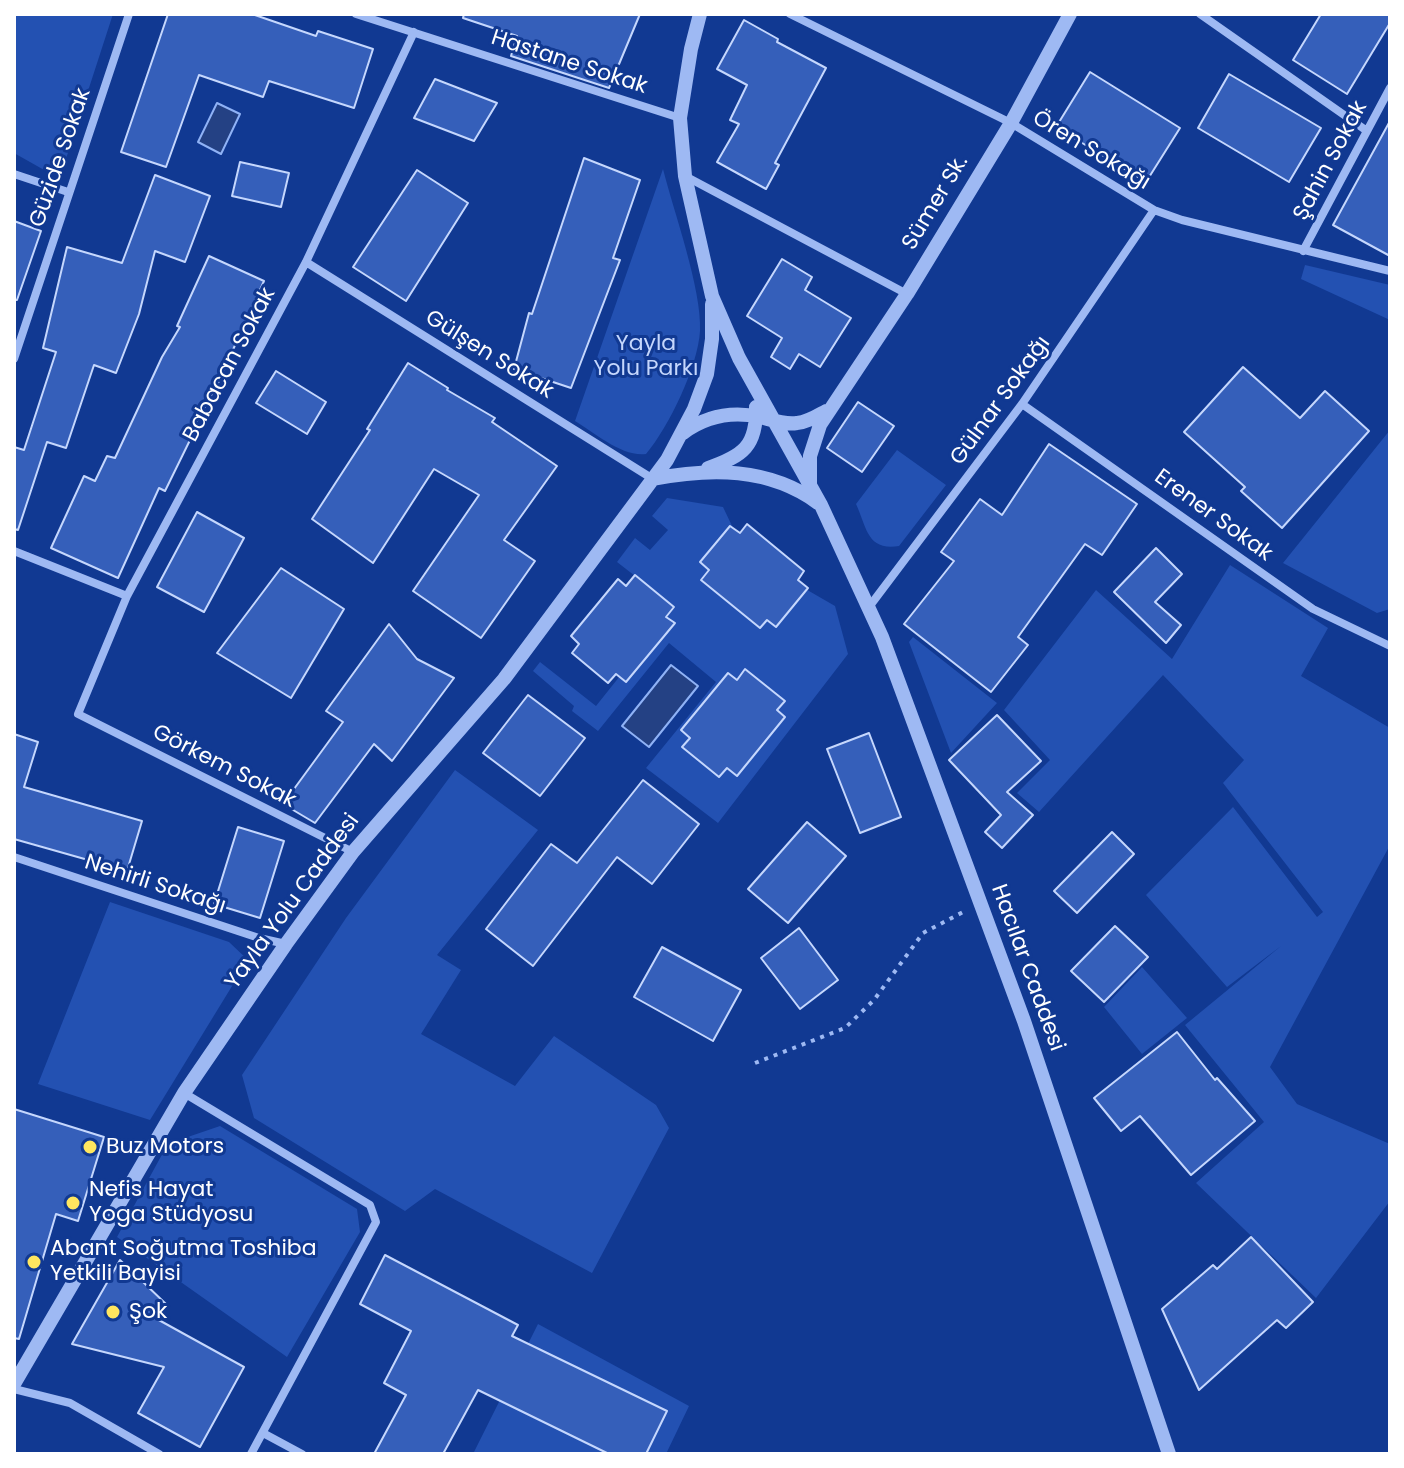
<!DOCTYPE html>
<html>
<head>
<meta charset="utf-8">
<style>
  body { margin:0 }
  #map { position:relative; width:1404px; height:1468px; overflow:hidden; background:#113992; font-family:Poppins,sans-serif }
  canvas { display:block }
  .frame { position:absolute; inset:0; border:16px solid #fff; pointer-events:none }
</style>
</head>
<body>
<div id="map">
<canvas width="1404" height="1468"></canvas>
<div class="frame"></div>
</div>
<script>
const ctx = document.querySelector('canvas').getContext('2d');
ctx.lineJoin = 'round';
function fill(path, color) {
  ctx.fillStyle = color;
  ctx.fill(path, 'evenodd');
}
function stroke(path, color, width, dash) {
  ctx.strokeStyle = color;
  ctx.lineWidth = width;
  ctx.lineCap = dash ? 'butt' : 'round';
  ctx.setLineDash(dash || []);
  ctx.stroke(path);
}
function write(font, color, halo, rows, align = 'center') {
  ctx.font = font + ' Poppins,sans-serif';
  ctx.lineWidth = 6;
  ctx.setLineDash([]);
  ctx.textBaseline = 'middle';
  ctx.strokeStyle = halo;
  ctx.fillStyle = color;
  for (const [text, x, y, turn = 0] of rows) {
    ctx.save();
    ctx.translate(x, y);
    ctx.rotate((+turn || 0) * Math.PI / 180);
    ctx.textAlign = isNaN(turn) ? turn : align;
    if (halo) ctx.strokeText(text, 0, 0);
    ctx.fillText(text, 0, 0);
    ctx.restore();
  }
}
const green = new Path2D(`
  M 14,14 L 113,14 L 63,168 L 53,175 L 14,153 Z
  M 663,169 C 674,213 702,289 700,331 C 698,366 669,427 646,454 C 622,457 595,433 575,421 Z
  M 1305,265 L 1390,285 L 1390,320 L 1301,279 Z
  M 1390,430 L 1390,609 L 1377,613 L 1283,563 Z
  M 897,450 L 946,485 L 899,546 C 867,551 867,528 856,504 Z
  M 667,498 L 723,507 L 733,528 L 809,591 L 835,606 L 848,654 L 718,823 L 646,768 L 716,682 L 669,643 L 598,731 L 572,711 L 574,706 L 533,671 L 540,662 L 596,706 L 675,607 L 617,562 L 635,538 L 650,550 L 668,530 L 652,516 Z
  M 1230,565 L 1328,628 L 1301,676 L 1390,728 L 1390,845 L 1270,1067 L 1297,1104 L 1390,1144 L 1390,1201 L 1316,1298 L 1196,1183 L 1264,1122 L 1185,1025 L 1281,946 L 1227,987 L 1146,895 L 1233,807 L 1317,917 L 1323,912 L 1223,783 L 1244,760 L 1163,675 L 1039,812 L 1017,793 L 1050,760 L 1004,710 L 1096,590 L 1172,659 Z
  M 913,637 L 997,703 L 951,753 L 909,642 Z
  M 455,770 L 538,830 L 437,955 L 461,970 L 421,1034 L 515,1086 L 554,1036 L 656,1105 L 669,1128 L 592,1273 L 435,1189 L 405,1211 L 254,1118 L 242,1075 L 346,918 Z
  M 110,902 L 229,942 L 248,960 L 150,1120 L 38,1084 Z
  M 1142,967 L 1187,1018 L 1142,1054 L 1104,1007 Z
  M 220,1126 L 357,1209 L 360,1232 L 287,1357 L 117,1237 L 165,1149 L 172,1151 L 179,1140 Z
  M 538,1324 L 689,1406 L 666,1454 L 473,1454 Z`);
const water = new Path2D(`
  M 217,103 L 240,114 L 221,154 L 198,142 Z
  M 671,665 L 698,686 L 649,747 L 622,726 Z`);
const building = new Path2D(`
  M 168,14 L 252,14 L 316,36 L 318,31 L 373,49 L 354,108 L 269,81 L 263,97 L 199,75 L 166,167 L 121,152 Z
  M 464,14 L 640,14 L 609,88 L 511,56 L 517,36 L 463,18 Z
  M 1321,14 L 1390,14 L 1390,23 L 1347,94 L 1293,60 Z
  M 744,20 L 778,39 L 777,42 L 826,68 L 775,163 L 779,165 L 766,189 L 717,162 L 739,124 L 730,120 L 747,85 L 717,69 Z
  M 1090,72 L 1180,128 L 1146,182 L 1056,127 Z
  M 1229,74 L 1321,128 L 1289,182 L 1198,128 Z
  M 435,79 L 497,103 L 474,141 L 414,118 Z
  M 1390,121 L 1390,256 L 1333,225 Z
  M 584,158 L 640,180 L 613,258 L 620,260 L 571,388 L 514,369 L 529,313 L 532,314 Z
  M 240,162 L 289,173 L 281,207 L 232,196 Z
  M 417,170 L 468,203 L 406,301 L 353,267 Z
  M 155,175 L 210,196 L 185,262 L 155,251 L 139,314 L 116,373 L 94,365 L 66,448 L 47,442 L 18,530 L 14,529 L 14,447 L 24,450 L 56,352 L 43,348 L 67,247 L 122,263 Z
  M 14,221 L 41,231 L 17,300 L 14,300 Z
  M 209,256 L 264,281 L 218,383 L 189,435 L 192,436 L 165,491 L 159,488 L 118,578 L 51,548 L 84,476 L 95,481 L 107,456 L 115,458 L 162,357 L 180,327 L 177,326 Z
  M 782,259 L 812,277 L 805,290 L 851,318 L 820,367 L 799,354 L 790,369 L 771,357 L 782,338 L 747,316 Z
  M 408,363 L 448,388 L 447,390 L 495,418 L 492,422 L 557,466 L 504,540 L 535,561 L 481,638 L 413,591 L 479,495 L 434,469 L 373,563 L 312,519 L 370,430 L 367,429 Z
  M 1243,367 L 1300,418 L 1325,391 L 1369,431 L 1282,528 L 1241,491 L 1245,487 L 1184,432 Z
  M 276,371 L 326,402 L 307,434 L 256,403 Z
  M 858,402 L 894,426 L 862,472 L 827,448 Z
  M 1049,444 L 1137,504 L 1102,555 L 1085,544 L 1018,637 L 1028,645 L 991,692 L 904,624 L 954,561 L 941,552 L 980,499 L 1002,515 Z
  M 197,512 L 244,538 L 204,612 L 157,587 Z
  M 747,524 L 804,571 L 798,580 L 808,588 L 776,627 L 767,620 L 760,628 L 701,580 L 709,570 L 700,562 L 730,526 L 740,533 Z
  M 1156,548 L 1182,574 L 1155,602 L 1181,625 L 1166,643 L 1114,592 Z
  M 281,568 L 344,609 L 291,698 L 217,653 Z
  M 635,575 L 674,607 L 666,617 L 675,623 L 626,682 L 616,674 L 608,683 L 572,653 L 579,644 L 571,636 L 618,579 L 626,586 Z
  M 389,624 L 417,659 L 454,678 L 392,761 L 374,744 L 315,823 L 283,804 L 343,722 L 326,711 Z
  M 745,669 L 785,701 L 777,710 L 785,717 L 737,776 L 727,768 L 719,777 L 682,747 L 690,738 L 681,730 L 728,673 L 737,680 Z
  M 528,695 L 585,738 L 540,796 L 483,753 Z
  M 997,715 L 1041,761 L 1007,792 L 1033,815 L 1002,848 L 985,832 L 1001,815 L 949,760 Z
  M 869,733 L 901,817 L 860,833 L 827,749 Z
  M 14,734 L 38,742 L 24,787 L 142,821 L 127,871 L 14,839 Z
  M 643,780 L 699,824 L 652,884 L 617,857 L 533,966 L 486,929 L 551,844 L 577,863 Z
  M 807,822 L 846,856 L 788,923 L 748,889 Z
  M 238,827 L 284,841 L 260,918 L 214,904 Z
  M 1112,832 L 1134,854 L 1077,913 L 1054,891 Z
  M 1115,926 L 1148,957 L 1104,1002 L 1071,971 Z
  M 799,928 L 838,980 L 800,1009 L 761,958 Z
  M 662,947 L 741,990 L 713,1041 L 634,997 Z
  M 1177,1032 L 1215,1080 L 1217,1078 L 1255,1121 L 1191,1175 L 1140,1116 L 1121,1131 L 1094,1098 Z
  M 14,1109 L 104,1137 L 78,1221 L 56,1214 L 19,1339 L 14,1338 Z
  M 1251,1237 L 1313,1302 L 1286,1328 L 1277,1320 L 1199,1390 L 1162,1309 L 1213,1265 L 1217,1269 Z
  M 385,1255 L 518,1325 L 512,1336 L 667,1411 L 646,1454 L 609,1454 L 478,1390 L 443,1454 L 374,1454 L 406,1395 L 384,1383 L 411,1331 L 360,1304 Z
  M 120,1260 L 166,1304 L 157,1319 L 244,1367 L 200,1447 L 138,1413 L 164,1367 L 72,1344 Z`);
const path = new Path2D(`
  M 755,1063 L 845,1028 L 874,1000 L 923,933 L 965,911`);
const minor = new Path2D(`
  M 356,14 L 680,118
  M 790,14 L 1011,123 L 1154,210 L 1182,220 L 1390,271
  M 1200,14 L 1367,131
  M 14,174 L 68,192
  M 685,176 L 907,294
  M 1303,251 L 1390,88
  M 306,262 L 653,479
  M 14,359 L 129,14
  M 1022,404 L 1313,609 L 1390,646
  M 14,551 L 127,596
  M 869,607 L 1022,404 L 1154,210
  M 353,852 L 78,714 L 127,596 L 306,262 L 414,32
  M 14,857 L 259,938 L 286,944
  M 184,1093 L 370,1205 L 376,1222 L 251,1454
  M 14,1389 L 70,1403 L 159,1454
  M 263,1433 L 302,1454`);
const tertiary = new Path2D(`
  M 700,14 L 691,49 L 680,118 L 685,176 L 712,296 L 739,358 L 821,505 L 882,637 L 1024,1021 L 1169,1454
  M 683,433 C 706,416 732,411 760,417 C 772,420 785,425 797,423 C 808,422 817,416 826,411
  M 708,468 C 743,456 757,446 756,407
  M 653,479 C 710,468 769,467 818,503
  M 810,485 L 810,456 L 820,425 L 907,294 L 1011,123 L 1070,14
  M 14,1384 L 184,1093 L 286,944 L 353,852 L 504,679 L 667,460 L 694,409 L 707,374 L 712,339 L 712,304`);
const markers = [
  [90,1147,8,"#ffe65f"],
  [73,1203,8,"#ffe65f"],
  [34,1262,8,"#ffe65f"],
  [113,1312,8,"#ffe65f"]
];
const streetNames = [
  ["Hastane Sokak",569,63,18],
  ["Ören Sokağı",1091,151,31],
  ["Güzide Sokak",61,158,-71],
  ["Şahin Sokak",1331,161,-62],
  ["Sümer Sk.",936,203,-59],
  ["Gülşen Sokak",489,355,32],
  ["Babacan Sokak",230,365,-62],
  ["Gülnar Sokağı",1001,401,-54],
  ["Erener Sokak",1213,516,36],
  ["Görkem Sokak",224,767,27],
  ["Nehirli Sokağı",155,885,18],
  ["Yayla Yolu Caddesi",293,902,-54],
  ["Hacılar Caddesi",1027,968,70]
];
const parkNames = [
  ["Yayla",646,344],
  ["Yolu Parkı",646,369]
];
const poiNames = [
  ["Buz Motors",106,1147],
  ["Nefis Hayat",89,1190],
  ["Yoga Stüdyosu",89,1215],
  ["Abant Soğutma Toshiba",50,1249],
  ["Yetkili Bayisi",50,1274],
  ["Şok",129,1312]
];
fill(green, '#2351b2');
fill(water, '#244184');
stroke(water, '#8fb2f6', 2);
fill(building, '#355fba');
stroke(building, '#c5d7fd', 2);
stroke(path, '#9eb9f3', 4, [4, 6]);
stroke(minor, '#9eb9f3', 8);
stroke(tertiary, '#9eb9f3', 14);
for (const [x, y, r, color] of markers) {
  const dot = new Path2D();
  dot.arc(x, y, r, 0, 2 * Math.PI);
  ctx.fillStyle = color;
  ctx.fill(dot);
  stroke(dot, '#113992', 3);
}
write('22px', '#fff', '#113992', streetNames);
write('22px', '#c5d7fd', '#113992', parkNames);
write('22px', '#fff', '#113992', poiNames, 'left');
</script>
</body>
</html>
